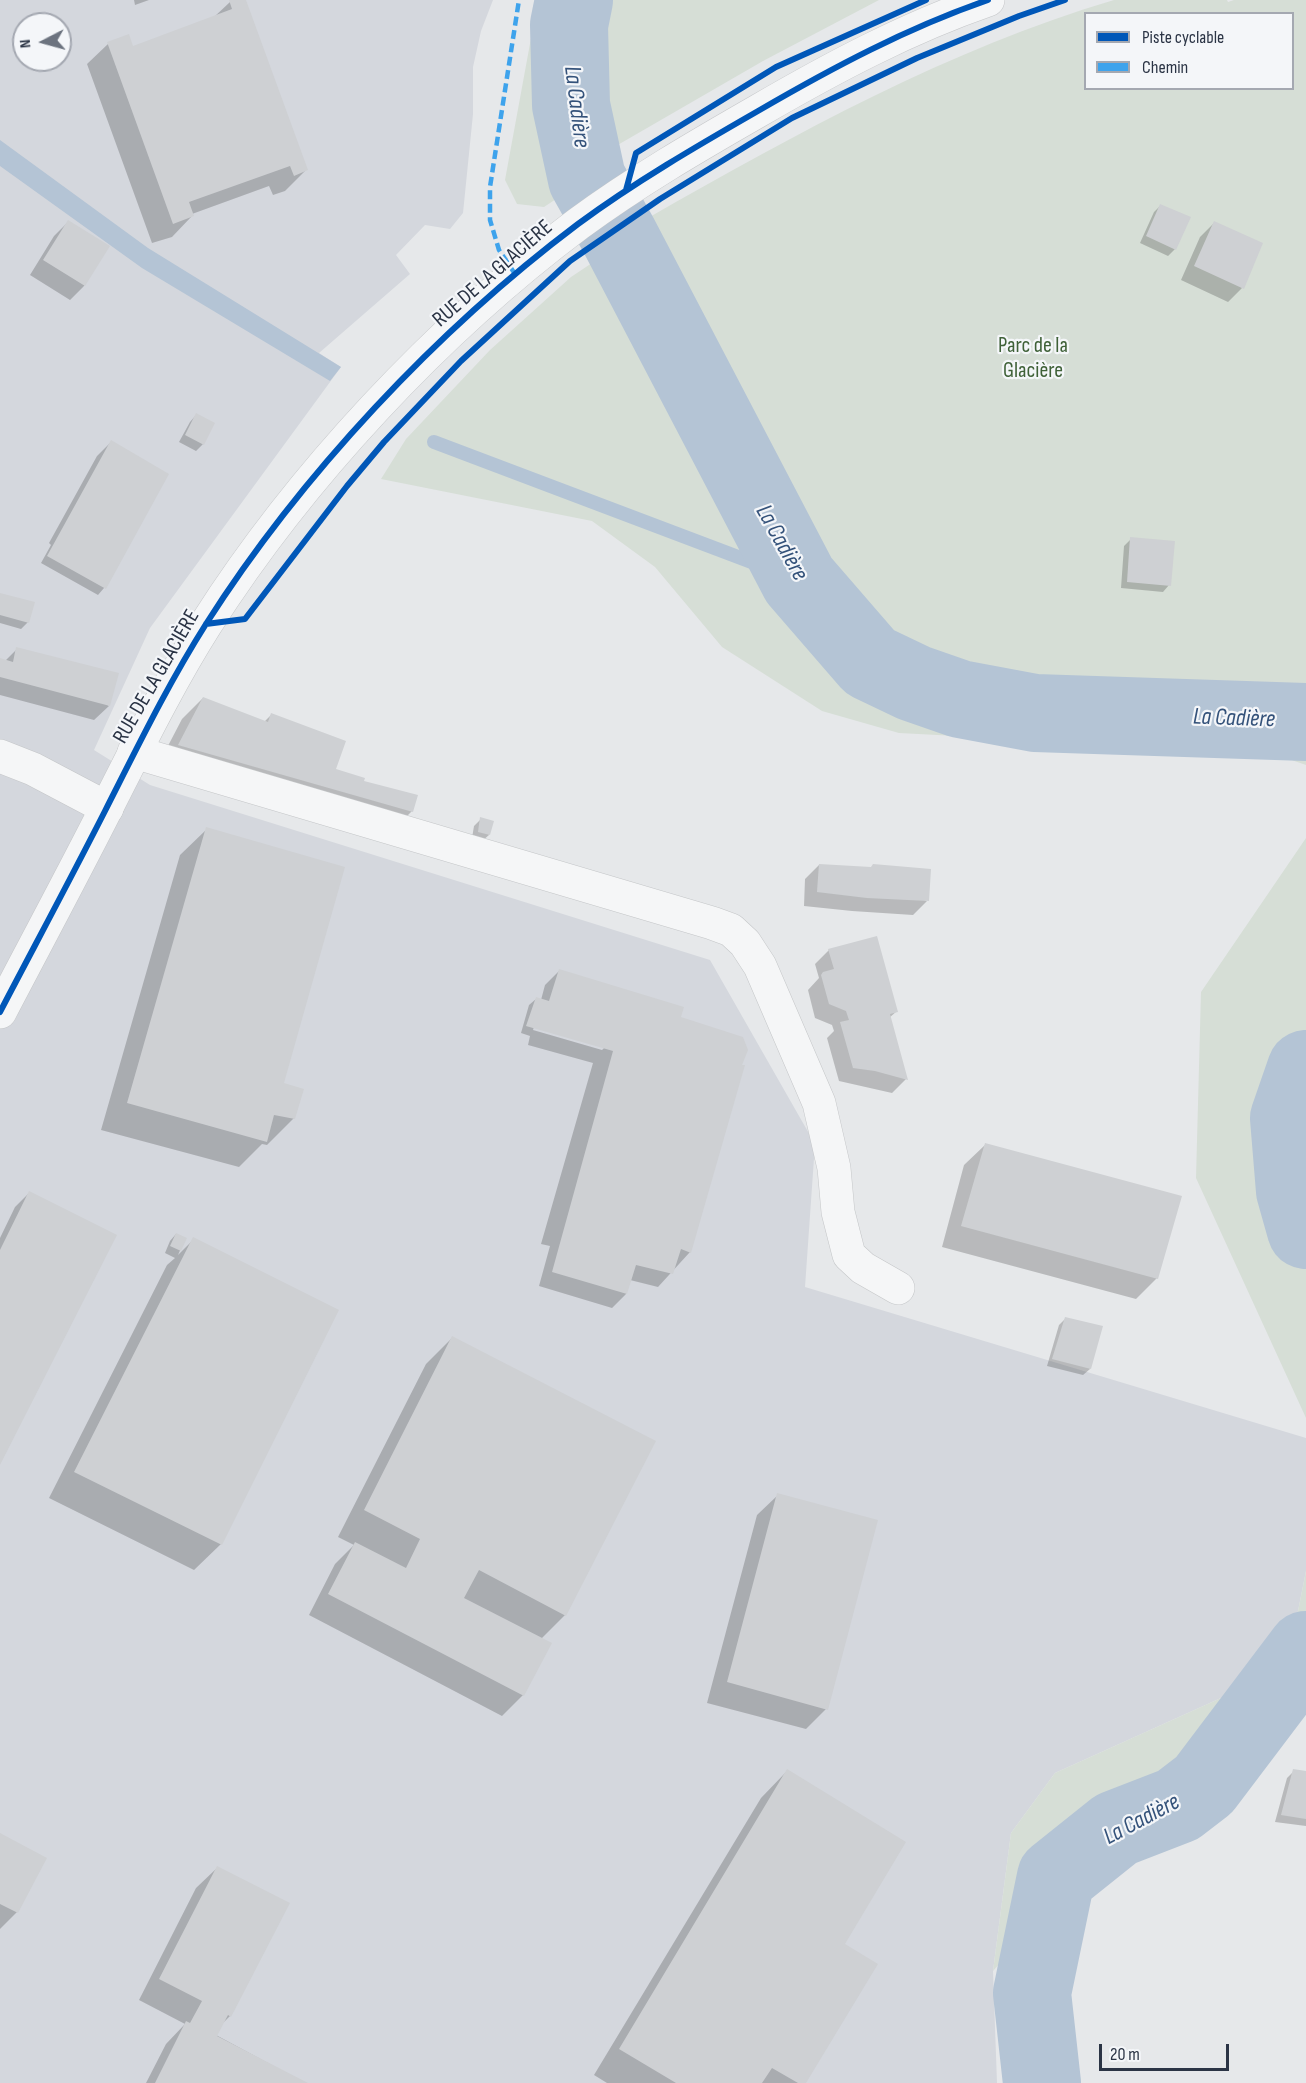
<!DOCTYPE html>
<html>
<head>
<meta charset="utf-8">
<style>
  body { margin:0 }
  #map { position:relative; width:1306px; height:2083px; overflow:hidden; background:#e6e8ea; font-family:"Sofia Sans Condensed",sans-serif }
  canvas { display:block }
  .legend { position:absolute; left:1084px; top:12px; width:210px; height:78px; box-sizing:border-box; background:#f4f6f9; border:2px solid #a4a8b1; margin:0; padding:8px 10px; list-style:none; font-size:18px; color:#2b3445 }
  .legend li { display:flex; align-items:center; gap:12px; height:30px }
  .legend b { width:30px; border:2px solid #a4a8b1 }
  .north { position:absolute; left:12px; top:12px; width:60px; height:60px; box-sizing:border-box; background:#f4f6f9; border:2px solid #a4a8b1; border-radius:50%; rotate:264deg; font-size:16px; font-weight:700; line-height:24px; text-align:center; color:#2b3445 }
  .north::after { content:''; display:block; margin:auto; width:21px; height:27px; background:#6c737f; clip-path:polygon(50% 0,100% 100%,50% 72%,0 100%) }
  .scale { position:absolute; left:1099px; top:2044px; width:130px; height:27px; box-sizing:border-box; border:3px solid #2b3445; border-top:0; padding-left:8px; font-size:18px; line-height:21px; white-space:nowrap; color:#2b3445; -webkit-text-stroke:4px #f4f6f9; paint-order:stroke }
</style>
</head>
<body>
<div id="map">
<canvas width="1306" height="2083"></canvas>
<ul class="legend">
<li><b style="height:8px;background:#0057b8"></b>Piste cyclable</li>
<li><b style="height:8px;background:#3ea3ec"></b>Chemin</li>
</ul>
<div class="north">N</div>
<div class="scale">20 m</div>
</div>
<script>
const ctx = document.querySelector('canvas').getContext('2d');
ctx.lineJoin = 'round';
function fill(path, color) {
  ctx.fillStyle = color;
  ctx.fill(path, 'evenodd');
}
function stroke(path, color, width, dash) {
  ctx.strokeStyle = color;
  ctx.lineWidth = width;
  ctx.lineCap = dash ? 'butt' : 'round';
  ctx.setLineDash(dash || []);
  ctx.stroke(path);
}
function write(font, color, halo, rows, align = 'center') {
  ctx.font = font + ' "Sofia Sans Condensed",sans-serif';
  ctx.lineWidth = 4.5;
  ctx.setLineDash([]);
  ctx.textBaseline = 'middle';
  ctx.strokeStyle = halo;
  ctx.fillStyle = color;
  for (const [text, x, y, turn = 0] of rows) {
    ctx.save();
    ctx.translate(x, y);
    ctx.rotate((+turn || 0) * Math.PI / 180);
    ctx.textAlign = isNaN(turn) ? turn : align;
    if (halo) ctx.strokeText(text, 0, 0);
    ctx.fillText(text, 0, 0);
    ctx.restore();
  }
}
const built = new Path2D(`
  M 0,0 L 493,0 L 481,31 L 473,67 L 473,114 L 463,213 L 450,229 L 425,225 L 396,255 L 410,274 L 319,353 L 341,367 L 150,628 L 94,750 L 150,785 L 710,960 L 815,1144 L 805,1287 L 1306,1438 L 1306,1571 L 1297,1616 L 1232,1693 L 1055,1773 L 1011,1833 L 993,1971 L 997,2083 L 0,2083 ZM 24,24 L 60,24 L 60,60 L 24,60 Z`);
const green = new Path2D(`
  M 538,0 L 879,0 L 763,61 L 609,150 L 609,164 L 544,207 L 517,204 L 505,180 Z
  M 1114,0 L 1227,0 L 1228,2 L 1234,0 L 1306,0 L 1306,765 L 1277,755 L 1129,745 L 899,733 L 822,711 L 722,647 L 655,567 L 592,521 L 381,479 L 406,439 L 490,350 L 571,277 L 595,261 L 596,248 L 643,216 L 648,218 C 797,133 949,49 1114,0 ZM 1086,14 L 1292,14 L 1292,88 L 1086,88 Z
  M 1306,838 L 1306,1418 L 1196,1178 L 1201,992 Z
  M 1306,1571 L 1306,1704 L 1232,1812 L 1092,1859 L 993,1971 L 1011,1833 L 1055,1773 L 1232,1693 L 1297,1616 Z`);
const water = new Path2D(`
  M 0,140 L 148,248 L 341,367 L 330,381 L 142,268 L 0,166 Z`);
const shadow = new Path2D(`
  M 134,0 L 149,0 L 135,5 Z
  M 234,0 L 245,0 L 306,170 L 285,191 L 273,195 L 269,186 L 192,214 L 192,216 L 172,237 L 152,243 L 87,64 L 108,44 L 133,48 L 213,18 L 230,2 Z
  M 1161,205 L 1175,249 L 1168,256 L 1140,243 L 1154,212 Z
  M 68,222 L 108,247 L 84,286 L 70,300 L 30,275 L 54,236 Z
  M 1214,223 L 1242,288 L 1228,302 L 1181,280 L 1200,237 Z
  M 196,415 L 203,444 L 196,451 L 179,442 L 190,422 Z
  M 111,442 L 167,474 L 104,588 L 98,595 L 41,563 L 51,545 L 49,543 L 97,456 Z
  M 1131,539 L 1169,585 L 1163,592 L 1121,588 L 1124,546 Z
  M 0,594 L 28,622 L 21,629 L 0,623 Z
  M 17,649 L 109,706 L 94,720 L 0,695 L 0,660 L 5,661 Z
  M 203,698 L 264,722 L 271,715 L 334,770 L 360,787 L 412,811 L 405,818 L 158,765 L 182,719 Z
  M 481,819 L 489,835 L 482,841 L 472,838 L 474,826 Z
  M 207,829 L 294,1118 L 267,1145 L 262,1144 L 239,1167 L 101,1130 L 180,855 Z
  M 819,865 L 927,901 L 913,915 L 852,911 L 804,906 L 805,879 Z
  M 829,950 L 897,1011 L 889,1018 L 906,1079 L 892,1093 L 839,1081 L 827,1038 L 834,1031 L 832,1025 L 815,1018 L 808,990 L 819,978 L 815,964 Z
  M 559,971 L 679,1018 L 741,1065 L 690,1252 L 658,1287 L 630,1280 L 626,1294 L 612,1308 L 539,1286 L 550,1246 L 541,1244 L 593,1063 L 528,1045 L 530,1036 L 521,1033 L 529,1005 L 536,999 L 541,1000 L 545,985 ZM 534,1027 L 605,1047 L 602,1050 L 533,1030 Z
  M 985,1145 L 1157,1278 L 1136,1299 L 942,1247 L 964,1165 Z
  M 29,1193 L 0,1461 L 0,1238 L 15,1207 Z
  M 176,1234 L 185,1239 L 178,1255 L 194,1239 L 221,1544 L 194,1570 L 49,1498 L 167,1265 L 175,1258 L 165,1253 L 170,1241 Z
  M 1066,1318 L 1090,1369 L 1083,1375 L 1047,1366 L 1059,1325 Z
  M 452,1338 L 565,1615 L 541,1639 L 523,1695 L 502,1716 L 309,1615 L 335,1564 L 354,1545 L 338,1537 L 426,1364 Z
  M 778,1495 L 826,1709 L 806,1729 L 707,1703 L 757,1515 Z
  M 787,1771 L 843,1945 L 805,2083 L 607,2083 L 594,2075 L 761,1798 Z
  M 1294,1771 L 1306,1772 L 1306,1826 L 1275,1822 L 1287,1778 Z
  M 0,1834 L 17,1912 L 0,1929 Z
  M 217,1868 L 230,2016 L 222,2024 L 216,2035 L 305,2083 L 146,2083 L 166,2044 L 185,2024 L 139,2000 L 196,1888 Z`);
const stream = new Path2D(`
  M 434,442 L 799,580`);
const river = new Path2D(`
  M 574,0 L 569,25 L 571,105 L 587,179 L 619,236 L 799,580 L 870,662 L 914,683 L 960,699 L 1035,713 L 1306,722
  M 1306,1069 L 1289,1118 L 1295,1191 L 1306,1230
  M 1042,2083 L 1032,1993 L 1056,1877 L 1116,1829 L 1178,1805 L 1204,1785 L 1306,1650`);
const building = new Path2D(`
  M 229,0 L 246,0 L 308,170 L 294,176 L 290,166 L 189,202 L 194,216 L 173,224 L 107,42 L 129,34 L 133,46 L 232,9 Z
  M 1160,204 L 1191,217 L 1176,250 L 1146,236 Z
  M 68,220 L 110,246 L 85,286 L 43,260 Z
  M 1214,221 L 1263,243 L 1244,289 L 1194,266 Z
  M 196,413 L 215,423 L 204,445 L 185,435 Z
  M 111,440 L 169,474 L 106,589 L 47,556 Z
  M 1130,537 L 1175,541 L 1171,586 L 1127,582 Z
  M 0,593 L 35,602 L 29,623 L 0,615 Z
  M 16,647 L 119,673 L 110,706 L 0,677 L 0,658 L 13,662 Z
  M 203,697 L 268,722 L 271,713 L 346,741 L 336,769 L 365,778 L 364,781 L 418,795 L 413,812 L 178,745 Z
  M 480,817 L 494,821 L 490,835 L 478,832 Z
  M 206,827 L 345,867 L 284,1083 L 304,1089 L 295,1119 L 274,1115 L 267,1142 L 127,1103 Z
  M 819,864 L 871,867 L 873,864 L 931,869 L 929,901 L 867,898 L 817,892 Z
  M 877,936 L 898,1012 L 890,1014 L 908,1080 L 875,1071 L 853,1068 L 840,1022 L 849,1020 L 846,1011 L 829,1004 L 821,975 L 823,972 L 834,969 L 828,949 Z
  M 559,969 L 684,1007 L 681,1017 L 743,1037 L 748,1050 L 742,1065 L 745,1065 L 691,1253 L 681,1249 L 673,1274 L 636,1265 L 627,1294 L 552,1272 L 613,1051 L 526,1026 L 536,997 L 549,1001 Z
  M 985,1143 L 1182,1196 L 1158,1279 L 961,1226 Z
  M 29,1191 L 117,1235 L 0,1465 L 0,1250 Z
  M 176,1233 L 187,1238 L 181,1251 L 170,1246 Z
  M 193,1237 L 339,1310 L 222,1545 L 74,1472 Z
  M 1065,1317 L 1103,1326 L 1091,1369 L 1052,1359 Z
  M 452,1336 L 656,1441 L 566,1616 L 479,1570 L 464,1598 L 552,1643 L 524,1696 L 328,1594 L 355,1542 L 406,1568 L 420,1539 L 364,1510 Z
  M 777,1493 L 878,1520 L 828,1710 L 727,1682 Z
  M 787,1769 L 906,1842 L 845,1944 L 878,1964 L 806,2083 L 798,2083 L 772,2068 L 762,2083 L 676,2083 L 619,2049 Z
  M 1293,1769 L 1306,1771 L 1306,1819 L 1281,1815 Z
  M 0,1833 L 47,1858 L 18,1913 L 0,1904 Z
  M 217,1866 L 290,1903 L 231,2017 L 228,2015 L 217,2036 L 308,2083 L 155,2083 L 186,2021 L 190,2023 L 202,2001 L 159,1979 Z`);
const minor = new Path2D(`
  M 134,752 L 712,923 L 731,930 L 745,943 L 760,966 L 819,1103 L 834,1168 L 838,1212 L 849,1255 L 863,1268 L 898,1288
  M 0,756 L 33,769 L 107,808`);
const tertiary = new Path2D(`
  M 0,1012 C 35,945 71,878 105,811 C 137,748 168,684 206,624 C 301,475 437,330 578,224 C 635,182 697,146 758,111 C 832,68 907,28 988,0`);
const quiet = new Path2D(`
  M 515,274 L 499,250 L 490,220 L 490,187 L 519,0`);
const cycleway = new Path2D(`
  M 626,190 L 636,153 L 776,67 L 926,0
  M 206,624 L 245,619 L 347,486 L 384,442 L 461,361 L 570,261 L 660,199 L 792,118 L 917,58 L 1019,16 L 1065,0
  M 0,1012 C 35,945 71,878 105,811 C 137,748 168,684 206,624 C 301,475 437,330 578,224 C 635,182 697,146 758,111 C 832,68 907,28 988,0`);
const streetNames = [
  ["RUE DE LA GLACIÈRE",493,274,-41],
  ["RUE DE LA GLACIÈRE",157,677,-60]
];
const parkNames = [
  ["Parc de la",1033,346],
  ["Glacière",1033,371]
];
const waterNames = [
  ["La Cadière",576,107,83],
  ["La Cadière",781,543,61],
  ["La Cadière",1234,719,2],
  ["La Cadière",1142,1820,-28]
];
fill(built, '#d4d7dd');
fill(green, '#d6ded6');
fill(water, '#b4c4d5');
fill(shadow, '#0003');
stroke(stream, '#b4c4d5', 14);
stroke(river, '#b4c4d5', 78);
fill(building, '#ced0d3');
stroke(minor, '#c4c6c8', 34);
stroke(tertiary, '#c4c6c8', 34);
stroke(minor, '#f5f6f7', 33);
stroke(tertiary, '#f5f6f7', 33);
stroke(quiet, '#3ea3ec', 4.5, [9, 4.5]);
stroke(cycleway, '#0057b8', 6);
write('22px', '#2b3445', '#f4f6f9', streetNames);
write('22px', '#3f6138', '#f4f6f9', parkNames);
write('italic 24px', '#34527a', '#f4f6f9', waterNames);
</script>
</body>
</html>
